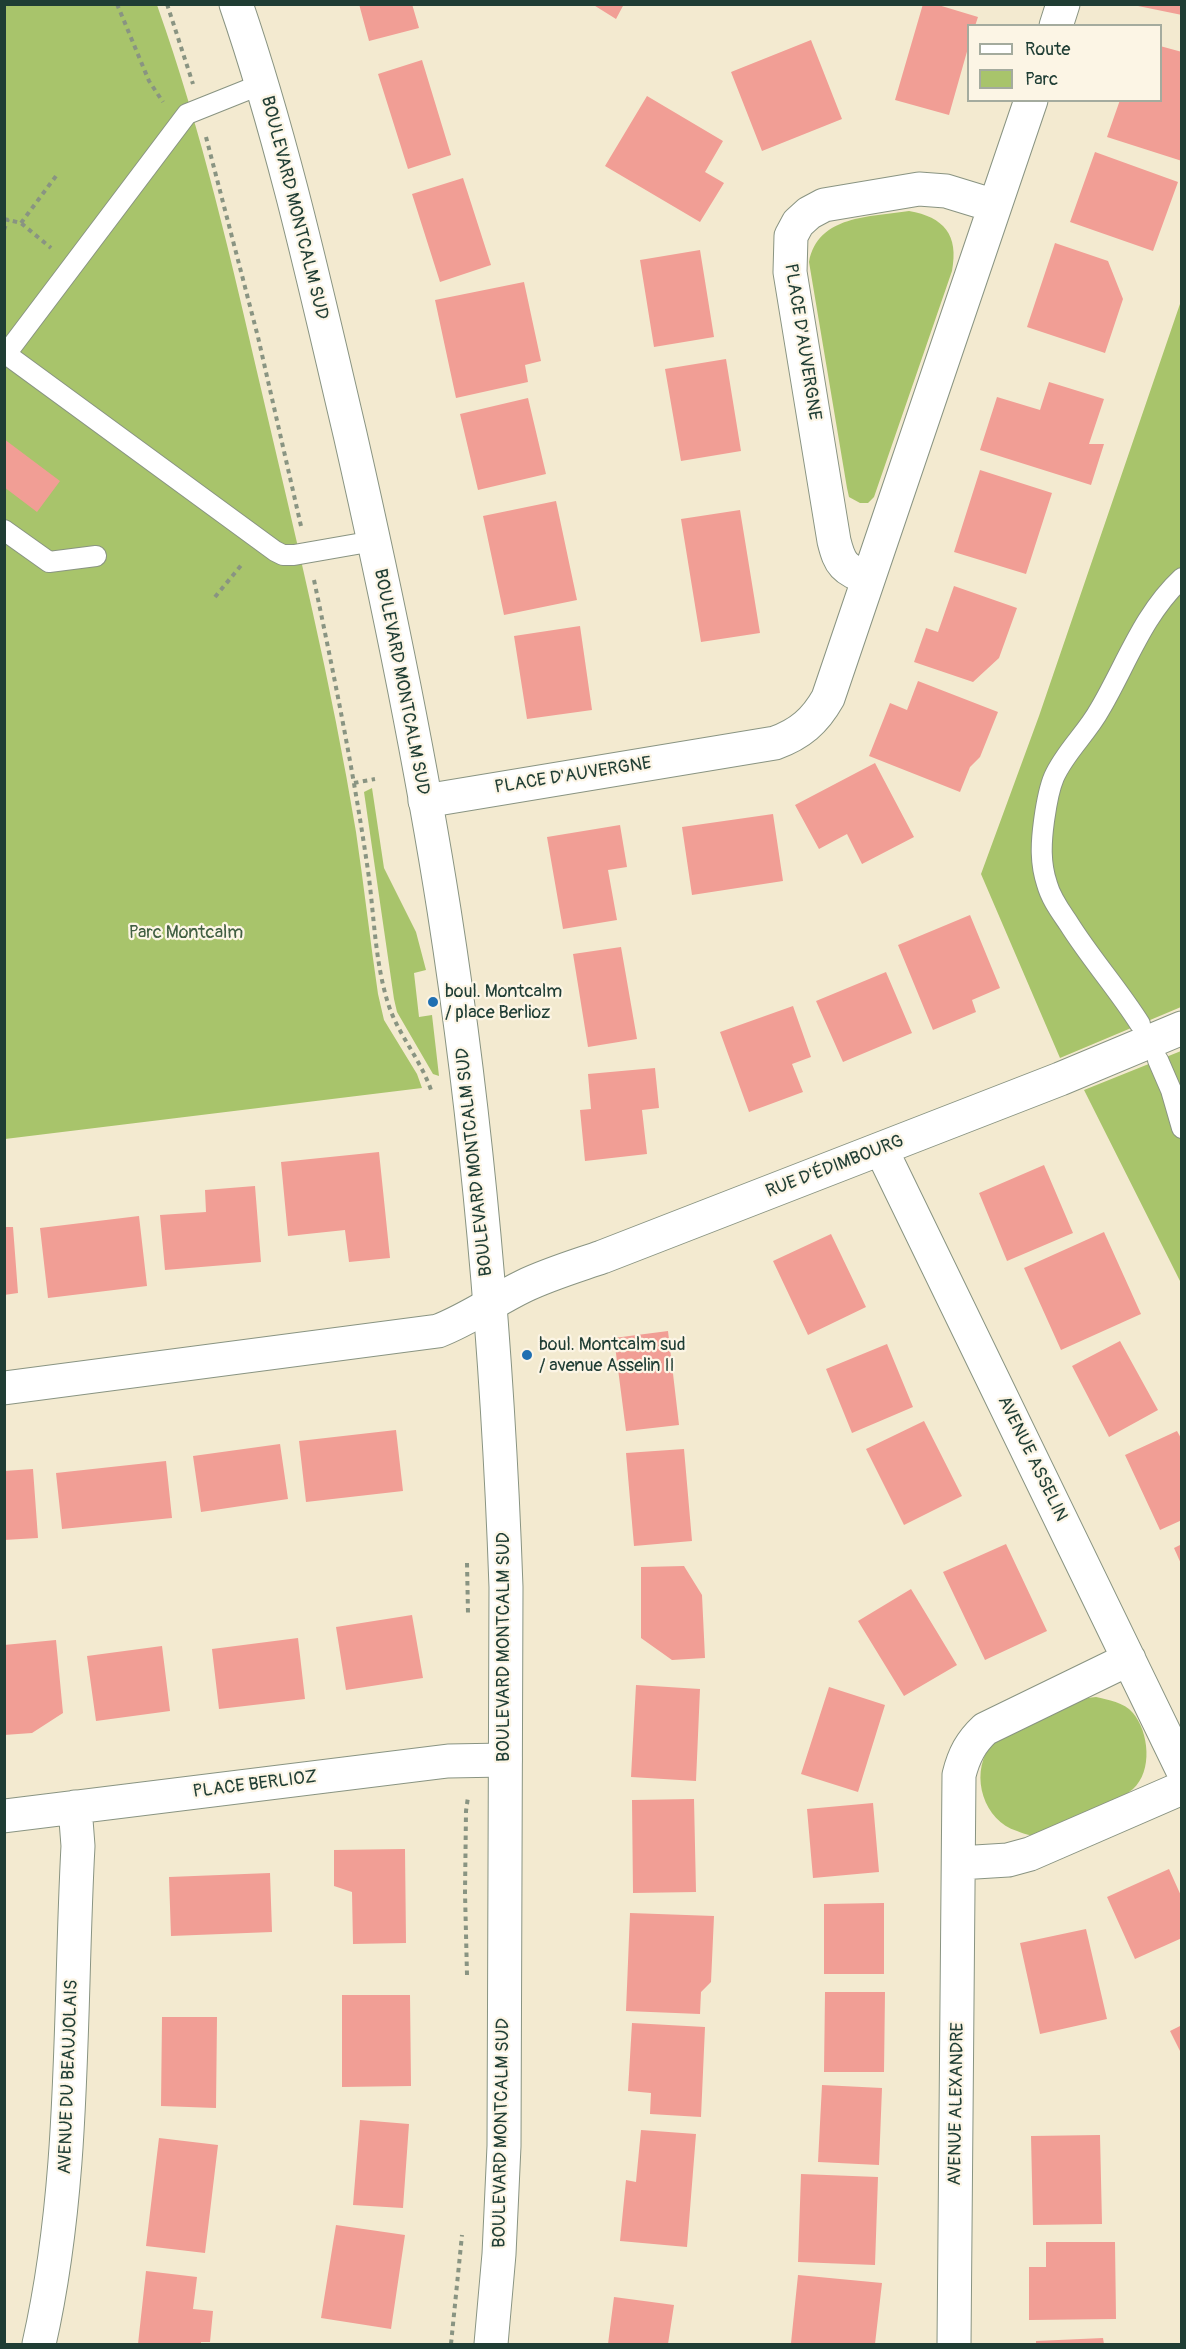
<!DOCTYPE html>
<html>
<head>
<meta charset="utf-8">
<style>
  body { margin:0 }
  #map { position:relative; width:1186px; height:2349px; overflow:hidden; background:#f3ead0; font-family:Pangolin,sans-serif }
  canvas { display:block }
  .frame { position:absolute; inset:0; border:6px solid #1f3d34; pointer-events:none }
  .legend { position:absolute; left:967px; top:24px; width:195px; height:78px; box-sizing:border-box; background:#fcf5e5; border:2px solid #a4ab9e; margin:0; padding:8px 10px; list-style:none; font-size:18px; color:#1f3d34 }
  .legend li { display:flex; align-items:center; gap:12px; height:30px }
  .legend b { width:30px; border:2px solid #a4ab9e }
</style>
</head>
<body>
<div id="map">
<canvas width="1186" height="2349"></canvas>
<div class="frame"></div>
<ul class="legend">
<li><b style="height:8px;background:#fff"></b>Route</li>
<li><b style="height:16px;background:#a8c46b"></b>Parc</li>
</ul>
</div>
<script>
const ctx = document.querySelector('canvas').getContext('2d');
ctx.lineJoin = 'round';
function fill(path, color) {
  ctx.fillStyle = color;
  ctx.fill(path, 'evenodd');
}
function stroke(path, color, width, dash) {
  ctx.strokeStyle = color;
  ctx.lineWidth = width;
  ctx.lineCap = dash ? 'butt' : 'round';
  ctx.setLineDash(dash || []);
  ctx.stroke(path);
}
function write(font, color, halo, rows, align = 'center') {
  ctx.font = font + ' Pangolin,sans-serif';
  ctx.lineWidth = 4.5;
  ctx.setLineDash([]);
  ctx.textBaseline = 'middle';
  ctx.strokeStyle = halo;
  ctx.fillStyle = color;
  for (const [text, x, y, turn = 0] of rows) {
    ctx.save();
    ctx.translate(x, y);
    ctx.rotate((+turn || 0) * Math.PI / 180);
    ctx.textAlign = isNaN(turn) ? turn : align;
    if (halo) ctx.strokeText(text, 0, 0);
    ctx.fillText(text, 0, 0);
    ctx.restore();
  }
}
const green = new Path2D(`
  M 4,5 L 157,5 C 202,131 232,263 262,393 C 296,539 332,685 356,832 C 364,886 370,940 378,994 L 384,1020 L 417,1074 L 422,1088 L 5,1139 Z
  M 909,211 C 944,217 959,235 952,271 L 874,497 L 868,503 L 860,503 L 849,497 L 847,488 L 809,262 C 818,215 870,217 909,211 Z
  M 1181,301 L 1181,1007 L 1060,1058 L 981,874 L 1039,716 Z
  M 372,788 L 384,868 L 416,932 L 426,970 L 414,973 L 419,1017 L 432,1015 L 439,1076 L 433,1074 L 397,1012 L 394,999 L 364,792 Z
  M 1181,1051 L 1181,1283 L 1084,1090 Z
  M 1096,1697 C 1108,1700 1124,1702 1133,1713 C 1149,1732 1153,1771 1133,1789 C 1114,1805 1059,1831 1034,1835 C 1028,1836 1023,1833 1017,1831 C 984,1821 970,1776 989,1748 C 998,1735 1061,1707 1078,1700 C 1083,1698 1090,1698 1096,1697 Z`);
const building = new Path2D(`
  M 359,4 L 412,4 L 419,28 L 369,41 Z
  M 592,4 L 624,4 L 616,19 Z
  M 923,4 L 935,4 L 978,17 L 975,26 L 968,26 L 968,48 L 949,115 L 895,100 Z
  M 1138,4 L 1182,4 L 1182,15 L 1138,6 Z
  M 811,40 L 842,119 L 762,151 L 731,72 Z
  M 1160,46 L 1182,52 L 1182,161 L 1107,137 L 1120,100 L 1160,100 Z
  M 422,60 L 451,155 L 408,169 L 378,74 Z
  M 647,96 L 723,141 L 705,172 L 724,183 L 700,222 L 605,166 Z
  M 1095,152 L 1178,182 L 1153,251 L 1070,222 Z
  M 463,178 L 491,265 L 440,282 L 412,194 Z
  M 1055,243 L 1108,261 L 1123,299 L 1105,353 L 1027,327 Z
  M 700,250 L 714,337 L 654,347 L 640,260 Z
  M 524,282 L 541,361 L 525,365 L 528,382 L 456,398 L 435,300 Z
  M 726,359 L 741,451 L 681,461 L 665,369 Z
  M 1049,382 L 1104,399 L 1089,444 L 1104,444 L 1091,485 L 980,450 L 997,397 L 1040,410 Z
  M 528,398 L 546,474 L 478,490 L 460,414 Z
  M 4,439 L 60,481 L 37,512 L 4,487 Z
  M 980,470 L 1052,493 L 1026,574 L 954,552 Z
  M 556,501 L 577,600 L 504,615 L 483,516 Z
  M 740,510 L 760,633 L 701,642 L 681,519 Z
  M 954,586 L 1017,608 L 999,658 L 973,682 L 914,662 L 926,628 L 938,632 Z
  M 580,626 L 592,710 L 527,719 L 514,636 Z
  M 918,681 L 998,712 L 980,757 L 970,767 L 960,792 L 869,756 L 890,703 L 907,710 Z
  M 875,763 L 914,837 L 862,864 L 847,834 L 819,849 L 795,805 Z
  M 773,814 L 783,881 L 692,895 L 682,827 Z
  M 620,825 L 627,867 L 608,870 L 617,920 L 563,929 L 547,837 Z
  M 970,915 L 1000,988 L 972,1000 L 976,1012 L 933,1030 L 898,945 Z
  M 621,947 L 637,1039 L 588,1047 L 573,954 Z
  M 886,972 L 912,1033 L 843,1062 L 816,1001 Z
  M 793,1006 L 811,1057 L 792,1064 L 803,1092 L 749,1112 L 720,1032 Z
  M 655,1068 L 659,1108 L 642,1110 L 647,1154 L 585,1161 L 580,1110 L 591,1109 L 588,1074 Z
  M 379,1152 L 390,1258 L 349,1262 L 345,1230 L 288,1236 L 281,1162 Z
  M 1044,1165 L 1073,1233 L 1007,1261 L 979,1193 Z
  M 255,1186 L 261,1262 L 165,1270 L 160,1215 L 206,1212 L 205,1190 Z
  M 139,1216 L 147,1286 L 48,1298 L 40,1228 Z
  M 4,1227 L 13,1227 L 18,1293 L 4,1295 Z
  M 1104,1232 L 1141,1314 L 1061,1350 L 1024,1268 Z
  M 831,1234 L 866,1307 L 808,1335 L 773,1261 Z
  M 668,1331 L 679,1425 L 626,1431 L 614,1338 Z
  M 1120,1341 L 1158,1410 L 1109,1437 L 1072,1366 Z
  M 887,1344 L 913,1407 L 852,1433 L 826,1369 Z
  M 924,1421 L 962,1496 L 904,1525 L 866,1449 Z
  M 396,1430 L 403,1491 L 306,1502 L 299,1441 Z
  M 1177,1431 L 1182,1440 L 1182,1520 L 1160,1530 L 1125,1455 Z
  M 280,1444 L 288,1499 L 201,1512 L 193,1456 Z
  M 684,1449 L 692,1541 L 634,1546 L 626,1453 Z
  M 166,1461 L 172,1518 L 62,1529 L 56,1473 Z
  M 33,1469 L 38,1538 L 4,1540 L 4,1471 Z
  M 1006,1544 L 1047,1631 L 985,1660 L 943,1572 Z
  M 1182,1544 L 1182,1566 L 1174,1548 Z
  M 684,1566 L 702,1595 L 705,1658 L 672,1660 L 641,1638 L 641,1567 Z
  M 911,1589 L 957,1665 L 904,1696 L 858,1621 Z
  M 412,1615 L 423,1678 L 346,1690 L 336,1627 Z
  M 298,1638 L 305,1699 L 219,1709 L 212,1649 Z
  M 56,1640 L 63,1713 L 32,1733 L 4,1735 L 4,1645 Z
  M 162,1646 L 170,1711 L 96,1721 L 87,1656 Z
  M 636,1685 L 700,1689 L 696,1781 L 631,1777 Z
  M 829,1687 L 885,1705 L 858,1792 L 801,1774 Z
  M 694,1799 L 696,1892 L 633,1893 L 632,1800 Z
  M 873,1803 L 879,1872 L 813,1878 L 807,1809 Z
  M 405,1849 L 406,1943 L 353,1944 L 352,1892 L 334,1886 L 334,1850 Z
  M 1169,1869 L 1182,1898 L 1182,1938 L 1135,1959 L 1107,1897 Z
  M 270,1873 L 272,1932 L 171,1936 L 169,1877 Z
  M 884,1903 L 884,1974 L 824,1974 L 824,1904 Z
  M 630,1913 L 714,1916 L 711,1982 L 701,1992 L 700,2014 L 626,2011 Z
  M 1086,1929 L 1107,2019 L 1040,2034 L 1020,1943 Z
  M 825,1992 L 885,1992 L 884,2072 L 824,2072 Z
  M 342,1995 L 410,1995 L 411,2086 L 342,2087 Z
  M 162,2017 L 217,2017 L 216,2108 L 161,2106 Z
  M 632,2023 L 705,2027 L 701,2117 L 650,2114 L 651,2093 L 628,2091 Z
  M 1182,2025 L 1182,2055 L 1170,2031 Z
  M 822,2085 L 882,2088 L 879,2165 L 818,2162 Z
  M 360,2120 L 409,2124 L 403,2208 L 353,2205 Z
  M 641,2130 L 696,2134 L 687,2247 L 620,2241 L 626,2180 L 636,2182 Z
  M 1100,2135 L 1102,2224 L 1033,2225 L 1031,2136 Z
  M 159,2138 L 218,2145 L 205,2253 L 146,2246 Z
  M 801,2174 L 878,2177 L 875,2265 L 798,2262 Z
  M 336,2225 L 405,2235 L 391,2329 L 321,2318 Z
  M 1046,2242 L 1115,2242 L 1116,2319 L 1029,2320 L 1029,2267 L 1046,2267 Z
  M 146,2271 L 197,2277 L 193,2309 L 213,2311 L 210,2342 L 201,2342 L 201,2344 L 138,2344 Z
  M 798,2275 L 882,2283 L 875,2344 L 791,2343 Z
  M 614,2297 L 674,2305 L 668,2344 L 608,2344 Z
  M 1103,2338 L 1104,2344 L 1036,2344 L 1036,2341 Z`);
const path = new Path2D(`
  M 117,4 L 149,81 L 163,102
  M 167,4 L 193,84
  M 206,137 L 258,337 L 301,526
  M 4,219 L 21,223 L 51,248
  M 21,223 L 56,176
  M 4,230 L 8,219
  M 314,580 C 334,675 353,769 367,864 C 374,909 374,956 387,1000 C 396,1032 420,1058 431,1090
  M 215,597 L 243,563
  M 354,783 L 375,779
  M 467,1563 L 468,1613
  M 467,1975 L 465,1893 L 466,1811 L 468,1797
  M 451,2344 L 462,2235`);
const service = new Path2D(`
  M 262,84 L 187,114 L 6,354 L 275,551 L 283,555 L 294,555 L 374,541
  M 4,530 L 49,562 L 96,556
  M 1140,1024 C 1118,989 1091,959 1069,924 C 1061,912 1051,899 1047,884 C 1040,863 1041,843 1044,821 C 1046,807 1048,791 1054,777 C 1065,752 1087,733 1100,709 C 1126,665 1143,614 1182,578
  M 1158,1060 L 1171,1090 L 1182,1128`);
const minor = new Path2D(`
  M 1056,26 L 1063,4
  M 868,578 C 844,569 840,565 834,541 L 790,272 L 791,236 L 798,223 L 809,213 L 824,205 L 919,189 L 946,191 L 995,206
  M 425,801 L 775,743 C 800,734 815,721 828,698 L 1031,100
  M 881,1149 L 1182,1769
  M 4,1388 L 438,1331 C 469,1319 495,1300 524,1286 C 549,1274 576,1266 602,1257 L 1060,1079 L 1182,1028
  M 4,1816 L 448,1761 L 505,1760
  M 959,1863 L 1008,1860 L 1030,1854 L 1182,1788
  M 39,2344 C 76,2181 69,2012 78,1846 L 75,1807
  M 954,2344 L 959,1775 C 964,1755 971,1742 985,1729 L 1129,1659`);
const tertiary = new Path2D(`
  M 236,4 C 284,144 316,290 350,434 C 386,592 419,751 444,910 C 479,1134 498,1361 506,1587 L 504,2146 L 499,2254 L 491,2344`);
const markers = [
  [433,1002,6,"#1f6fb2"],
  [527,1355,6,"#1f6fb2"]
];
const streetNames = [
  ["BOULEVARD MONTCALM SUD",294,208,76],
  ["PLACE D'AUVERGNE",802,342,81],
  ["BOULEVARD MONTCALM SUD",401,682,79],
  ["PLACE D'AUVERGNE",573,776,-9],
  ["BOULEVARD MONTCALM SUD",475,1162,-96],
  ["RUE D'ÉDIMBOURG",835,1167,-21],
  ["AVENUE ASSELIN",1032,1459,64],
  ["BOULEVARD MONTCALM SUD",504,1647,-90],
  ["PLACE BERLIOZ",255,1785,-7],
  ["AVENUE DU BEAUJOLAIS",69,2077,-88],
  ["AVENUE ALEXANDRE",957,2104,-89],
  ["BOULEVARD MONTCALM SUD",502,2133,-89]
];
const parkNames = [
  ["Parc Montcalm",186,933]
];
const poiNames = [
  ["boul. Montcalm",445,992],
  ["/ place Berlioz",445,1013],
  ["boul. Montcalm sud",539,1345],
  ["/ avenue Asselin II",539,1366]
];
fill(green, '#a8c46b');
fill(building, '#f19e95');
stroke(service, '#899482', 22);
stroke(minor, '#899482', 35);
stroke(tertiary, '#899482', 35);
stroke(path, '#899482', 4, [4.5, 4.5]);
stroke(service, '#fff', 20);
stroke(minor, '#fff', 33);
stroke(tertiary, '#fff', 33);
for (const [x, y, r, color] of markers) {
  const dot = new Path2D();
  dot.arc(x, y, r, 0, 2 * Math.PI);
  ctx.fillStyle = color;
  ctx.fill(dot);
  stroke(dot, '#fcf5e5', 2);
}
write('18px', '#1f3d34', '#fcf5e5', streetNames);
write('18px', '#415f42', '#fcf5e5', parkNames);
write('18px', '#1f3d34', '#fcf5e5', poiNames, 'left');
</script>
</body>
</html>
